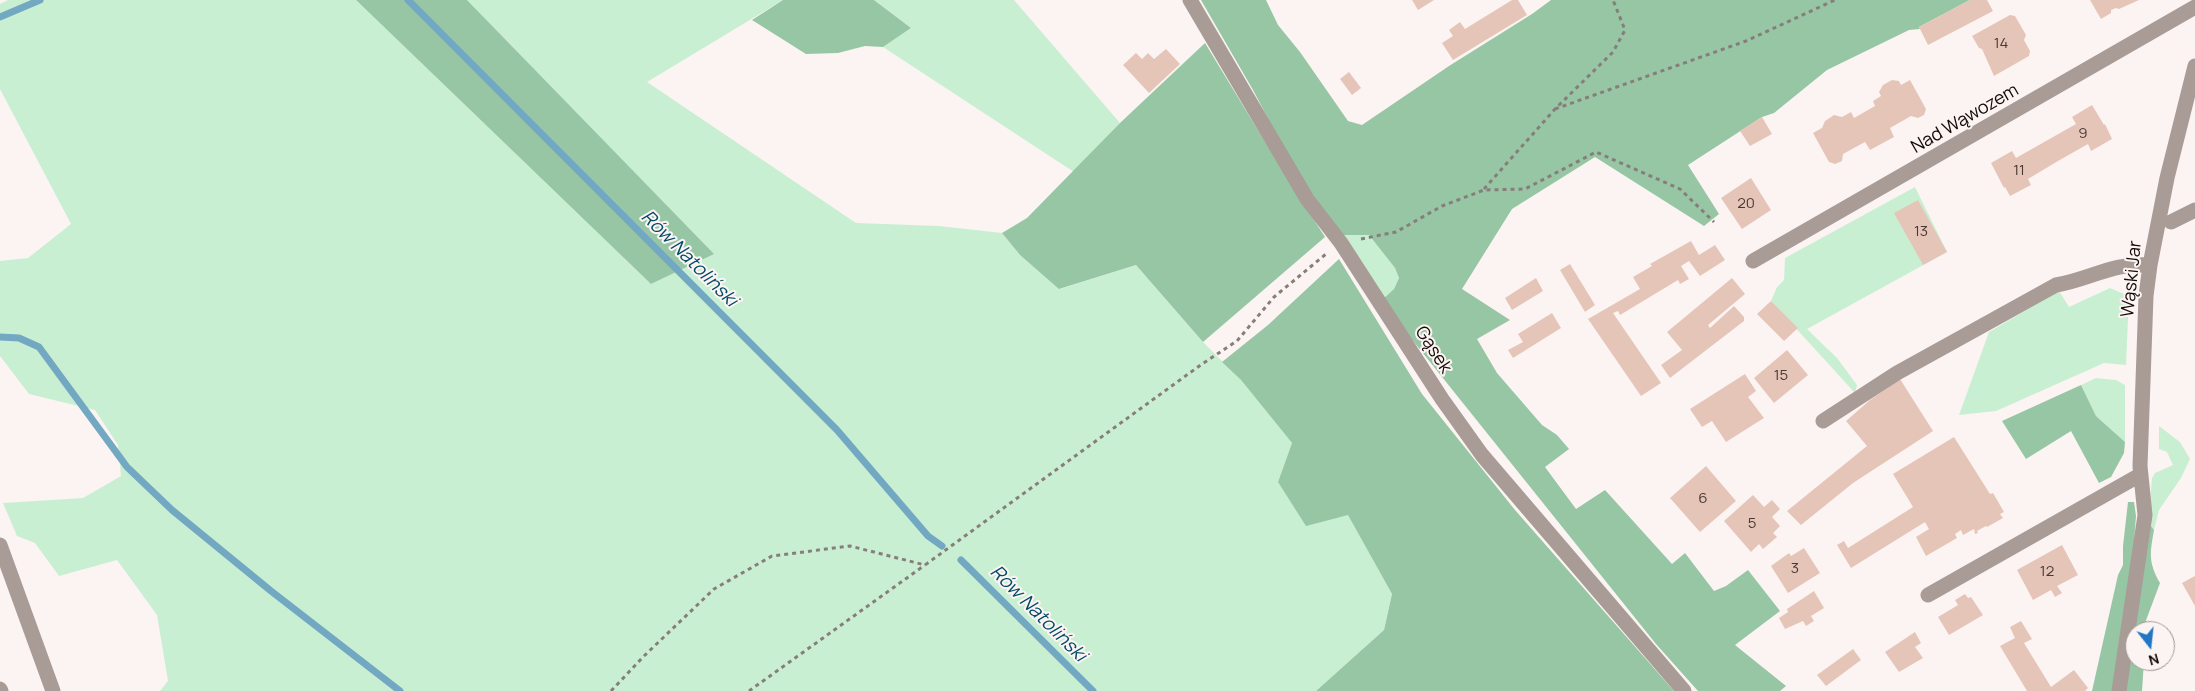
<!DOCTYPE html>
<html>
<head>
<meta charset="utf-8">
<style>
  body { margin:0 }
  #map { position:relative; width:2195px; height:691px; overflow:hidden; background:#fbf4f2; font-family:Manrope,sans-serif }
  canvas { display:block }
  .north { position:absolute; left:2125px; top:621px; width:50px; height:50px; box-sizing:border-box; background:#fbf4f2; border:1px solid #9f9694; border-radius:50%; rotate:164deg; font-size:14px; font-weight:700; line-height:20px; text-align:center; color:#140a06 }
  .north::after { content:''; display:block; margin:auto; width:18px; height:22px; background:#2376c5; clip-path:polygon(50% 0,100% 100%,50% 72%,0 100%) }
</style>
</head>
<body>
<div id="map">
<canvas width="2195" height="691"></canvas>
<div class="north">N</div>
</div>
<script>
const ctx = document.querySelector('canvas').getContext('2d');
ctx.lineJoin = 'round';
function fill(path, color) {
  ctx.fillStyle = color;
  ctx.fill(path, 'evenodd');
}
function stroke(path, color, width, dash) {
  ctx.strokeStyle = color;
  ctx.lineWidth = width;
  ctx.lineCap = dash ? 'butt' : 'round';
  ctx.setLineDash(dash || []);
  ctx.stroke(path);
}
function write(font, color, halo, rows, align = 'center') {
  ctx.font = font + ' Manrope,sans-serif';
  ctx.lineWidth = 4;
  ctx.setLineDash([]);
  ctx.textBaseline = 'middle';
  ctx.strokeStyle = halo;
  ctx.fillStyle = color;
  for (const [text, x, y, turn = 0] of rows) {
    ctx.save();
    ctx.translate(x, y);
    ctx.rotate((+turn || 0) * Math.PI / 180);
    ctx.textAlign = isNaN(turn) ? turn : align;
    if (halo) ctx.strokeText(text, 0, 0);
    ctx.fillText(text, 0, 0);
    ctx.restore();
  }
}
const green = new Path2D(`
  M 8,0 L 356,0 L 651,284 L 713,254 L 467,0 L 783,0 L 647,82 L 856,223 L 939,226 L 1002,233 L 1020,255 L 1060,289 L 1136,265 L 1203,342 L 1241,380 L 1292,443 L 1278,482 L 1348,514 L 1392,594 L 1384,630 L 1316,691 L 160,691 L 168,681 L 157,615 L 117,560 L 59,576 L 35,543 L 17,536 L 3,503 L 83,498 L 121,476 L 118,445 L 95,410 L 29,394 L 0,356 L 0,261 L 28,258 L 71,224 L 0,89 L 0,4 Z
  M 874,0 L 1014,0 L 1120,123 L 1074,172 L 883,47 L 911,28 Z
  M 1915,187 L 1947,252 L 1807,329 L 1837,358 L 1857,385 L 1855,393 L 1771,301 L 1777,287 L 1784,280 L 1785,258 Z
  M 1343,235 L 1369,235 L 1395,268 L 1399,278 L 1394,289 L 1383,299 Z
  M 2110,288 L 2129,296 L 2126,365 L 2104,363 L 1996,411 L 1959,415 L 1989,332 L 2059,291 L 2069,307 Z
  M 2096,378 L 2116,380 L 2125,385 L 2125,442 L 2096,416 L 2081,385 Z
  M 2159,426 L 2180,442 L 2190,459 L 2181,478 L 2159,510 L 2154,530 L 2148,522 L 2152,478 L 2155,473 L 2173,465 L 2167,452 L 2159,449 Z`);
const forest = new Path2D(`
  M 356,0 L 467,0 L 714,254 L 651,284 Z
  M 783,0 L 874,0 L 911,28 L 883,47 L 865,46 L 838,53 L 806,54 L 752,20 Z
  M 1201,0 L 1266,0 L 1278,25 L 1300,52 L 1348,121 L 1362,125 L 1449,66 L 1532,14 L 1551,0 L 1970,0 L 1919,27 L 1920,29 L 1909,30 L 1827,70 L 1774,113 L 1762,117 L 1688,165 L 1719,214 L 1704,226 L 1595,157 L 1512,209 L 1462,289 L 1510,320 L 1477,339 L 1497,373 L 1542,425 L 1557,435 L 1569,449 L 1545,467 L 1576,509 L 1605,490 L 1672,564 L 1685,553 L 1714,591 L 1726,586 L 1748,570 L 1780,611 L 1735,645 L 1786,686 L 1780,691 L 1698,691 L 1656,644 L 1398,322 L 1383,299 L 1394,289 L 1399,278 L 1395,268 L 1369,235 L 1343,235 L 1297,174 L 1253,90 Z
  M 1205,43 L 1290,183 L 1325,237 L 1203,342 L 1136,265 L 1059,289 L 1020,255 L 1002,233 L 1027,218 L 1120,123 Z
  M 1339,259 L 1422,394 L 1515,510 L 1674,691 L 1316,691 L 1384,630 L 1392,594 L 1348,515 L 1306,526 L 1278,482 L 1292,443 L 1241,380 L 1222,362 L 1268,325 Z
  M 2081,385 L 2096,416 L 2125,442 L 2124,453 L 2111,477 L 2099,483 L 2071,431 L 2026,459 L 2002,421 Z
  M 2128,502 L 2134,502 L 2136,516 L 2132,570 L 2115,691 L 2092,691 L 2118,575 L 2123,565 L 2123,546 Z
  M 2148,522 L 2154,530 C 2150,553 2148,562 2160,583 L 2145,623 L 2145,631 L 2135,631 L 2135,661 L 2144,661 L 2142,691 L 2124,691 Z`);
const stream = new Path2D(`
  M 408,0 L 837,430 L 928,536 L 942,546
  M 0,17 L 40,0
  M 0,337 L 19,338 L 39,347 L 127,467 L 172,510 L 271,591 L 400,691
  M 961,560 L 1093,691`);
const building = new Path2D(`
  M 1412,0 L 1434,0 L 1418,10 Z
  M 1512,0 L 1518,0 L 1527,15 L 1453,60 L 1442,43 L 1453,36 L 1449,30 L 1460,22 L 1465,29 Z
  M 1970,0 L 1987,0 L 1993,11 L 1928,45 L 1919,27 Z
  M 2090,0 L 2139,0 L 2119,9 L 2116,8 L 2111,10 L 2111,13 L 2101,19 Z
  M 2010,15 L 2015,16 L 2026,35 L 2024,40 L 2030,51 L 2029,56 L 1994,76 L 1982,49 L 1979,48 L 1972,36 Z
  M 1166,49 L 1180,64 L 1149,93 L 1123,65 L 1136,53 L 1142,59 L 1148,53 L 1154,59 Z
  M 1349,72 L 1361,88 L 1352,95 L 1340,79 Z
  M 1892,80 L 1899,81 L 1901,85 L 1910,80 L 1926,109 L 1924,115 L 1918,118 L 1911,116 L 1890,128 L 1894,137 L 1870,150 L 1865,142 L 1843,154 L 1842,161 L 1835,164 L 1829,162 L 1813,133 L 1822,128 L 1825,121 L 1834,115 L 1842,117 L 1851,112 L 1854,118 L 1875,106 L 1873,101 L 1881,96 L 1879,92 L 1883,85 Z
  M 2092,105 L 2104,125 L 2105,124 L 2112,139 L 2091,151 L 2088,144 L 2058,161 L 2028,179 L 2031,185 L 2010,196 L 2005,187 L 2004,188 L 1991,163 L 2012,151 L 2016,158 L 2076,124 L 2072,117 Z
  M 1762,117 L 1772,134 L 1750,146 L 1740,131 Z
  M 1751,178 L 1771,210 L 1742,229 L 1721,198 Z
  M 1918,200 L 1947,252 L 1923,265 L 1894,213 Z
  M 1691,241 L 1699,255 L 1715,245 L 1725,260 L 1700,276 L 1689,261 L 1681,266 L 1689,279 L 1680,284 L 1678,280 L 1620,315 L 1618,311 L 1613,313 L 1661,383 L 1641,396 L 1588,319 L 1640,289 L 1633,277 L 1652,266 L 1650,264 Z
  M 1570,264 L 1595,305 L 1585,312 L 1560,270 Z
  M 1536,278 L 1543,291 L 1512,310 L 1505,298 Z
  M 1732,278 L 1745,294 L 1708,325 L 1710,328 L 1734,306 L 1744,317 L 1744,321 L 1670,378 L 1661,365 L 1682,350 L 1667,332 Z
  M 1771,301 L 1798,328 L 1784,341 L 1757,314 Z
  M 1552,313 L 1561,328 L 1513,358 L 1508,350 L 1523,342 L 1518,334 Z
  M 1787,350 L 1808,375 L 1774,403 L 1754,378 Z
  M 1745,374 L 1756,391 L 1748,397 L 1764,418 L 1726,442 L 1712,421 L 1702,427 L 1690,409 Z
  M 1900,379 L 1933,431 L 1853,483 L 1801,525 L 1787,511 L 1867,446 L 1846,421 L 1870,400 Z
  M 1954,437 L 1990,494 L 1993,493 L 2004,512 L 2000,514 L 2003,518 L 1987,527 L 1986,526 L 1977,531 L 1978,533 L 1975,534 L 1974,529 L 1963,535 L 1961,530 L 1955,534 L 1957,538 L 1926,556 L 1916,537 L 1929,529 L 1925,522 L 1851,568 L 1837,545 L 1844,541 L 1848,548 L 1913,507 L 1893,474 Z
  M 1706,466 L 1736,501 L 1700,532 L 1670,498 Z
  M 1753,495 L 1764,507 L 1772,500 L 1780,509 L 1772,517 L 1780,526 L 1773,533 L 1777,537 L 1763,549 L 1759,544 L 1751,552 L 1724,521 Z
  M 2062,545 L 2078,575 L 2057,586 L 2062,593 L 2055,597 L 2051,590 L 2033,600 L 2017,570 Z
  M 1804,548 L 1820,573 L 1788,593 L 1771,566 L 1789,553 L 1791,556 Z
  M 2195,576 L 2195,606 L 2182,583 Z
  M 1814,591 L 1824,608 L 1811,616 L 1814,621 L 1806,626 L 1803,621 L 1785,629 L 1779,618 L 1788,612 L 1787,609 Z
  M 1965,594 L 1968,598 L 1971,597 L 1983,615 L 1949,635 L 1938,617 L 1958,605 L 1955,600 Z
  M 2021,621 L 2032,639 L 2024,643 L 2051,687 L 2074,670 L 2088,688 L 2085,691 L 2027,691 L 2000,646 L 2015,638 L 2010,627 Z
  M 1915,632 L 1921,643 L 1915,647 L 1923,658 L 1899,672 L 1885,652 Z
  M 1853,649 L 1861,660 L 1826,686 L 1817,675 Z`);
const path = new Path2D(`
  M 1555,109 L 1746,41 L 1835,0
  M 1484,189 L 1555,109 L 1613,52 L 1625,30 L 1613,0
  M 1361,239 L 1396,232 L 1442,206 L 1484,190 L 1525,189 L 1596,152 L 1680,189 L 1714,222
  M 611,691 L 644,656 L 714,589 L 772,556 L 850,546 L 925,565 L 1202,364 L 1237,341 L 1274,297 L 1326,254
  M 749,691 L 925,565`);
const minor = new Path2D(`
  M 1190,0 L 1307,199 L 1341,243 L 1442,399 L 1482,455 L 1684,691
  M 2171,222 L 2195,210
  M 1753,261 L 2195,7
  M 1823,421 L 1897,373 L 2056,285 C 2091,279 2113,262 2150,265
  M 0,545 L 53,691
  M 1928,595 L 2140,475
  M 0,689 L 1,691
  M 2119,691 L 2145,515 L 2140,466 L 2146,296 L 2150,265 L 2167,178 L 2195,66`);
const numberNames = [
  ["14",2001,44],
  ["9",2083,134],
  ["11",2019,171],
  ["20",1746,204],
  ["13",1921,232],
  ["15",1781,376],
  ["6",1703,499],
  ["5",1752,524],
  ["3",1795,569],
  ["12",2047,572]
];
const streetNames = [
  ["Nad Wąwozem",1965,119,-30],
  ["Wąski Jar",2132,279,-84],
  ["Gąsek",1433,350,57]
];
const waterNames = [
  ["Rów Natoliński",689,259,45],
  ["Rów Natoliński",1038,614,45]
];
fill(green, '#c9efd3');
fill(forest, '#97c6a4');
stroke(stream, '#73a8c3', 7);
fill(building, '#e6c5b9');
stroke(path, '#877e7b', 3, [4, 4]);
stroke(minor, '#a99b96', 15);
write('15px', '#483933', null, numberNames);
write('18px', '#140a06', '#fbf4f2', streetNames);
write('italic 19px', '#004b67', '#fbf4f2', waterNames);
</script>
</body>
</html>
